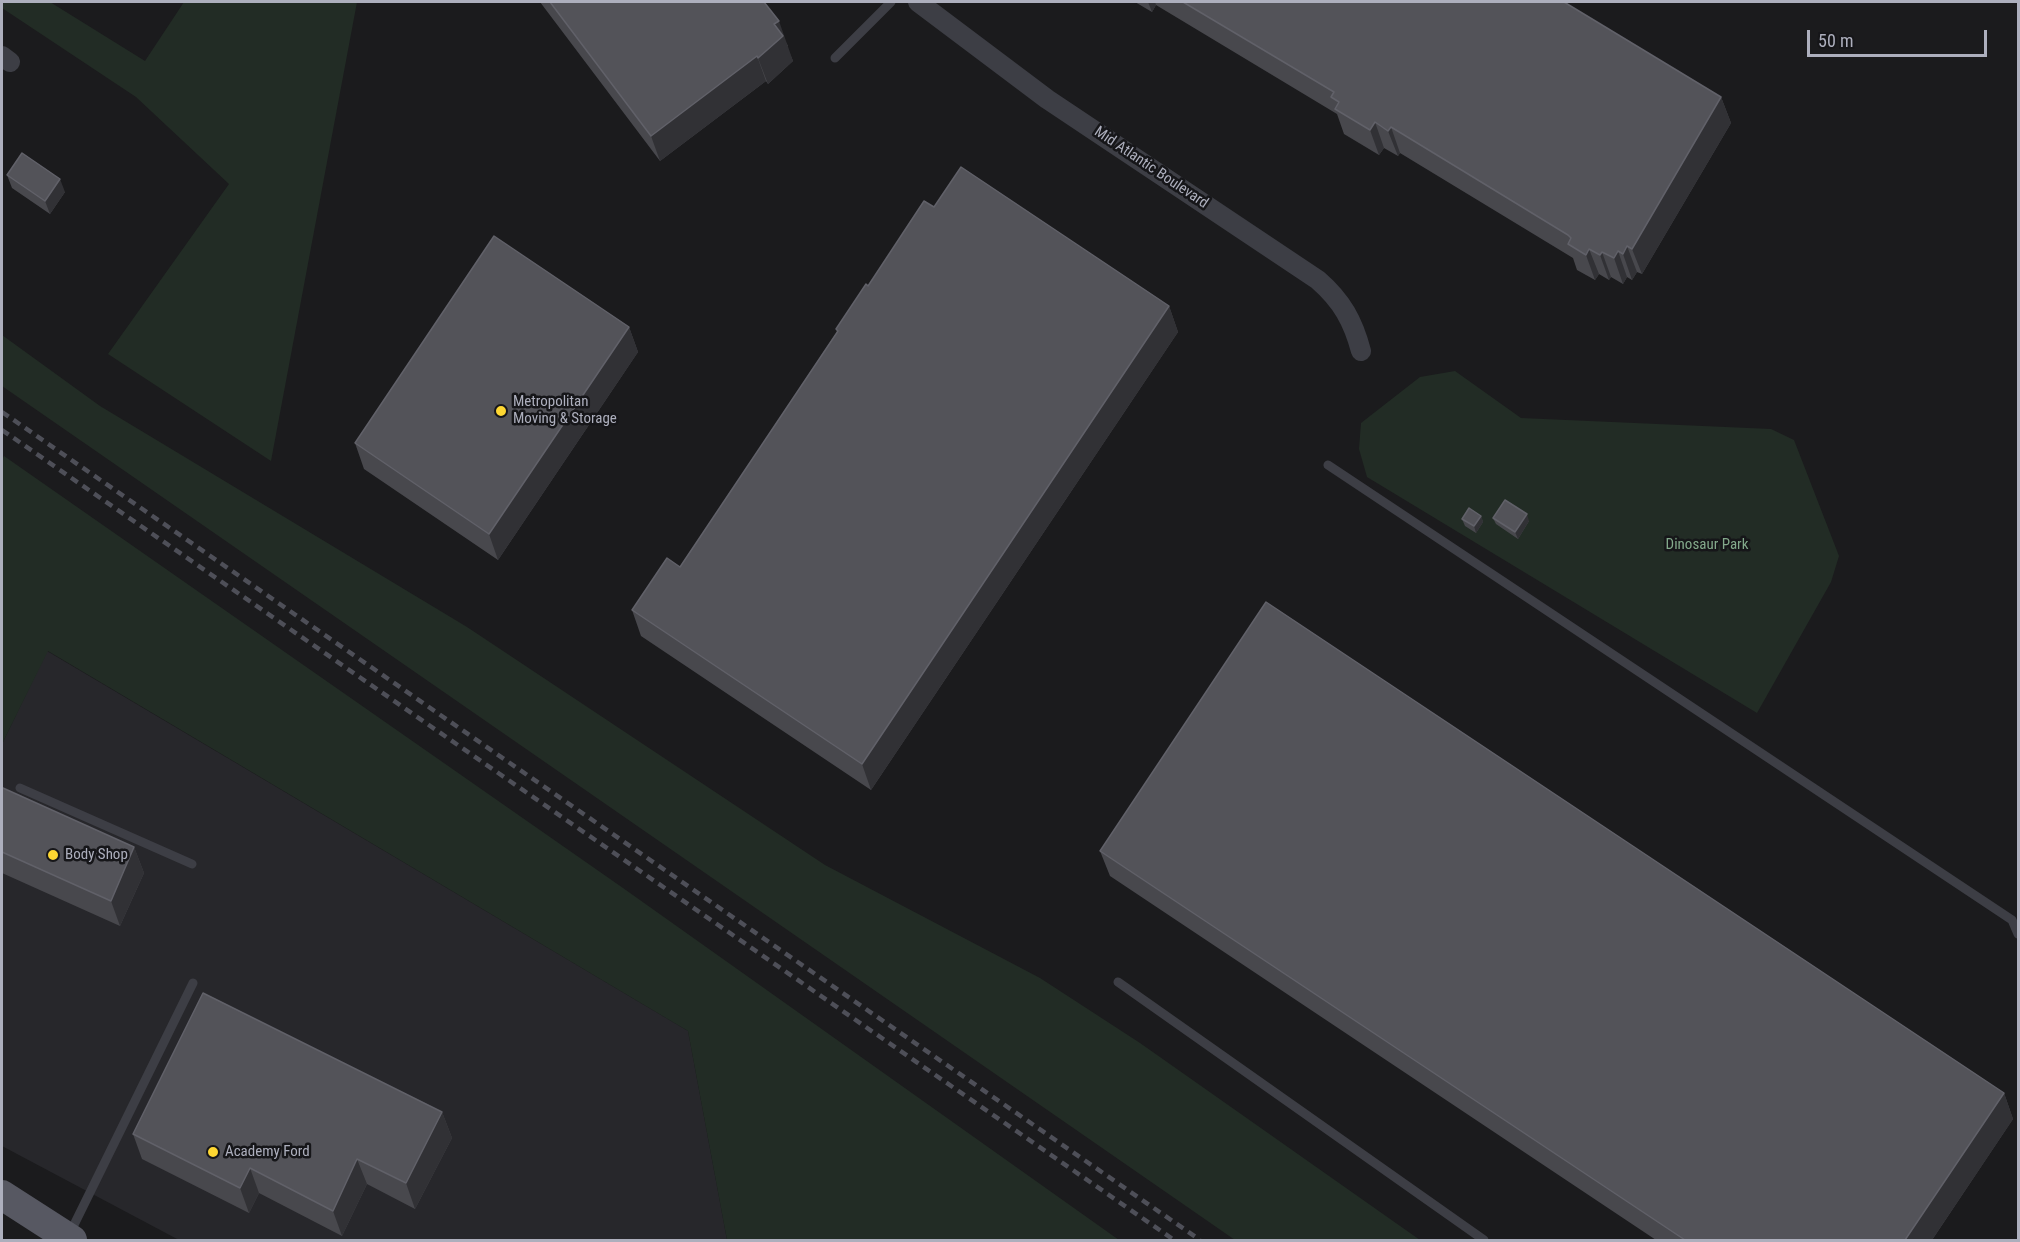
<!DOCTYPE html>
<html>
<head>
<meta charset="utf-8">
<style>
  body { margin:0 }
  #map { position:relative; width:2020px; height:1242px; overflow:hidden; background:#1b1b1d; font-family:"Roboto Condensed",sans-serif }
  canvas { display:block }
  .frame { position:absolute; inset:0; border:3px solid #adafbd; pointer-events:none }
  .scale { position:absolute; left:1807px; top:30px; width:180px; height:27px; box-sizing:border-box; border:3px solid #adafbd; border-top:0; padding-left:8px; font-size:18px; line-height:21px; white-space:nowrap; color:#adafbd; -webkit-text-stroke:4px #161619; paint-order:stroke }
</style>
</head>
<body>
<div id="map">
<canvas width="2020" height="1242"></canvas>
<div class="frame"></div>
<div class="scale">50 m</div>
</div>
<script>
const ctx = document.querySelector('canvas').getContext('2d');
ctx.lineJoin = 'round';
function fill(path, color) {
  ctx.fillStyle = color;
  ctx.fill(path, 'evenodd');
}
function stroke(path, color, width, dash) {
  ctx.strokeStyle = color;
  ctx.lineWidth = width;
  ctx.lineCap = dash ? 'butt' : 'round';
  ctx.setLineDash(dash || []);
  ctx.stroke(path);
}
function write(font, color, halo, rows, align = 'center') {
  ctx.font = font + ' "Roboto Condensed",sans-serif';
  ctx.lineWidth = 5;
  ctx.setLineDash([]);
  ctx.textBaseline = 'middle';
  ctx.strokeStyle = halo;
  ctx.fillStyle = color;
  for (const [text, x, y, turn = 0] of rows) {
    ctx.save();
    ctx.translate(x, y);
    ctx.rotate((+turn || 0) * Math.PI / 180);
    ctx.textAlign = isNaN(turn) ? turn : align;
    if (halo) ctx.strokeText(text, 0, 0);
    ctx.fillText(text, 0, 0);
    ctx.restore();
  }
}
const built = new Path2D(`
  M 47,651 L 688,1031 L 727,1240 L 179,1240 L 2,1146 L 2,744 Z`);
const green = new Path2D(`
  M 2,2 L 50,2 L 145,61 L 184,2 L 357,2 L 271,461 L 108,354 L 229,184 L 136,97 L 2,8 Z
  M 2,335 L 100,406 L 467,627 L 825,865 L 1040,978 L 1140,1043 L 1420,1240 L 1235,1240 L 2,386 Z
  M 1455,371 L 1521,418 L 1771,429 L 1794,440 L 1839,556 L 1831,582 L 1757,713 L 1367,477 L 1359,449 L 1361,423 L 1420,377 Z
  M 4,456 L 623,888 L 1119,1240 L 727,1240 L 688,1031 L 48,651 L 2,744 L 2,460 Z`);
const lane = new Path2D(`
  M 835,58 L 891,2
  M 1328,465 L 2012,920 L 2018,934
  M 20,788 L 192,864
  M 1118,982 L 1484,1240
  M 70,1233 L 193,983`);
const street = new Path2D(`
  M 918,2 L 1047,99 L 1318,280 C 1342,301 1353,321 1361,351
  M 2,56 L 10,62`);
const primary = new Path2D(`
  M 2,1195 L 72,1240`);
const rail = new Path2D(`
  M 2,412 L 1200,1240
  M 2,430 L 1174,1240`);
const wall = new Path2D(`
  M 540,2 L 764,2 L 788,46 L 787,47 L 793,61 L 768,84 L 766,81 L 660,161 Z
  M 1135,2 L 1564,2 L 1721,97 L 1731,123 L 1642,274 L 1637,272 L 1632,280 L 1627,277 L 1623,284 L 1611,277 L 1609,280 L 1599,274 L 1595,280 L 1577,270 L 1573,258 L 1400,153 L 1398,156 L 1384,148 L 1379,155 L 1344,134 L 1337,114 L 1156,5 L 1152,12 Z
  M 7,175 L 65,192 L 50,214 L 12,188 Z
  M 934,207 L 1169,306 L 1178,332 L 871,790 L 641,636 L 632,610 L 680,567 L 837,332 L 836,329 L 868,286 Z
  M 629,327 L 638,352 L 498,560 L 364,469 L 355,443 Z
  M 1481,516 L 1483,522 L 1476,533 L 1465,526 L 1462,519 Z
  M 1493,518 L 1529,521 L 1518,539 L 1496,524 Z
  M 2,790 L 134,847 L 144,873 L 120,926 L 2,873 Z
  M 1100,851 L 2004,1093 L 2013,1119 L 1932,1240 L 1656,1240 L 1110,876 Z
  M 442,1112 L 452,1138 L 415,1209 L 367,1184 L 342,1236 L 259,1193 L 249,1213 L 142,1159 L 133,1134 Z`);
const shadedWall = new Path2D(`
  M 1148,2 L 1155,2 L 1156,5 L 1152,12 Z
  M 779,21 L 793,61 L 768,84 L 758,58 L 774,24 Z
  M 757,56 L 766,81 L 660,161 L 651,136 Z
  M 1721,97 L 1731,123 L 1642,274 L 1632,249 Z
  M 1375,122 L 1384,148 L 1379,155 L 1370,130 Z
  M 1391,127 L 1400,153 L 1398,156 L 1388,131 Z
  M 60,179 L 65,192 L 50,214 L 45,201 Z
  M 1627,246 L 1637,272 L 1632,280 L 1623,254 Z
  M 1589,249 L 1599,274 L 1595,280 L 1586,255 Z
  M 1618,251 L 1627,277 L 1623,284 L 1614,258 Z
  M 1602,252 L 1611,277 L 1609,280 L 1600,255 Z
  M 1169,306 L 1178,332 L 871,790 L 862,764 Z
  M 629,327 L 638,352 L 498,560 L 489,534 Z
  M 1527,514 L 1529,521 L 1518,539 L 1515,532 Z
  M 1481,516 L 1483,522 L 1476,533 L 1474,526 Z
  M 134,847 L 144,873 L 120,926 L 111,901 Z
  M 2004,1093 L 2013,1119 L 1932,1240 L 1905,1240 Z
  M 442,1112 L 452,1138 L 415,1209 L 406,1183 Z
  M 357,1159 L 367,1184 L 342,1236 L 333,1211 Z
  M 250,1168 L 259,1193 L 249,1213 L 240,1188 Z`);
const building = new Path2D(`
  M 550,2 L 764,2 L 779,21 L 774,24 L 783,36 L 758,58 L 757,56 L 651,136 Z
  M 1183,2 L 1564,2 L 1721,97 L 1632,249 L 1627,246 L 1623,254 L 1618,251 L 1614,258 L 1602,252 L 1600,255 L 1589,249 L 1586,255 L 1568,244 L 1571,238 L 1568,235 L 1391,127 L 1388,131 L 1375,122 L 1370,130 L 1335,109 L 1339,102 L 1331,97 L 1334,92 Z
  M 22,153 L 60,179 L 45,201 L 7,175 Z
  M 961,167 L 1169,306 L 862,764 L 632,610 L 667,558 L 680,567 L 838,331 L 836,329 L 866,284 L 868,286 L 924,201 L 934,207 Z
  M 494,236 L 629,327 L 489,534 L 355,443 Z
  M 1505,500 L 1527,514 L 1515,532 L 1493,518 Z
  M 1469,508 L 1481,516 L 1474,526 L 1462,519 Z
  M 1266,602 L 2004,1093 L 1905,1240 L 1685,1240 L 1100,851 Z
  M 3,788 L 134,847 L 111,901 L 2,852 L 2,790 Z
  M 203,993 L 442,1112 L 406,1183 L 357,1159 L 333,1211 L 250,1168 L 240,1188 L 133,1134 Z`);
const markers = [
  [501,411,6,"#fed732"],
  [53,855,6,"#fed732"],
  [213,1152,6,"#fed732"]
];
const streetNames = [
  ["Mid Atlantic Boulevard",1151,168,34]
];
const poiNames = [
  ["Metropolitan",513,402],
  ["Moving & Storage",513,419],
  ["Body Shop",65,855],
  ["Academy Ford",225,1152]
];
const parkNames = [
  ["Dinosaur Park",1707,545]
];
fill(built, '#27272b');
fill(green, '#222c25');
stroke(lane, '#3d3e45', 9);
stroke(street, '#3d3e45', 20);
stroke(primary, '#575862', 30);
stroke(rail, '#4e4f58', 4.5, [8, 6]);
fill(wall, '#48484d');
fill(shadedWall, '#313135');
fill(building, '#535359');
stroke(building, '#616169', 1.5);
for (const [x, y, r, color] of markers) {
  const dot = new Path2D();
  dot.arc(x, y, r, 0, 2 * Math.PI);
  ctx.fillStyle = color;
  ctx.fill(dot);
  stroke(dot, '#161619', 2);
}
write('15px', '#adafbd', '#161619', streetNames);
write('15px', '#adafbd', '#161619', poiNames, 'left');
write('15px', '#83a98b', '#161619', parkNames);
</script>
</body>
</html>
